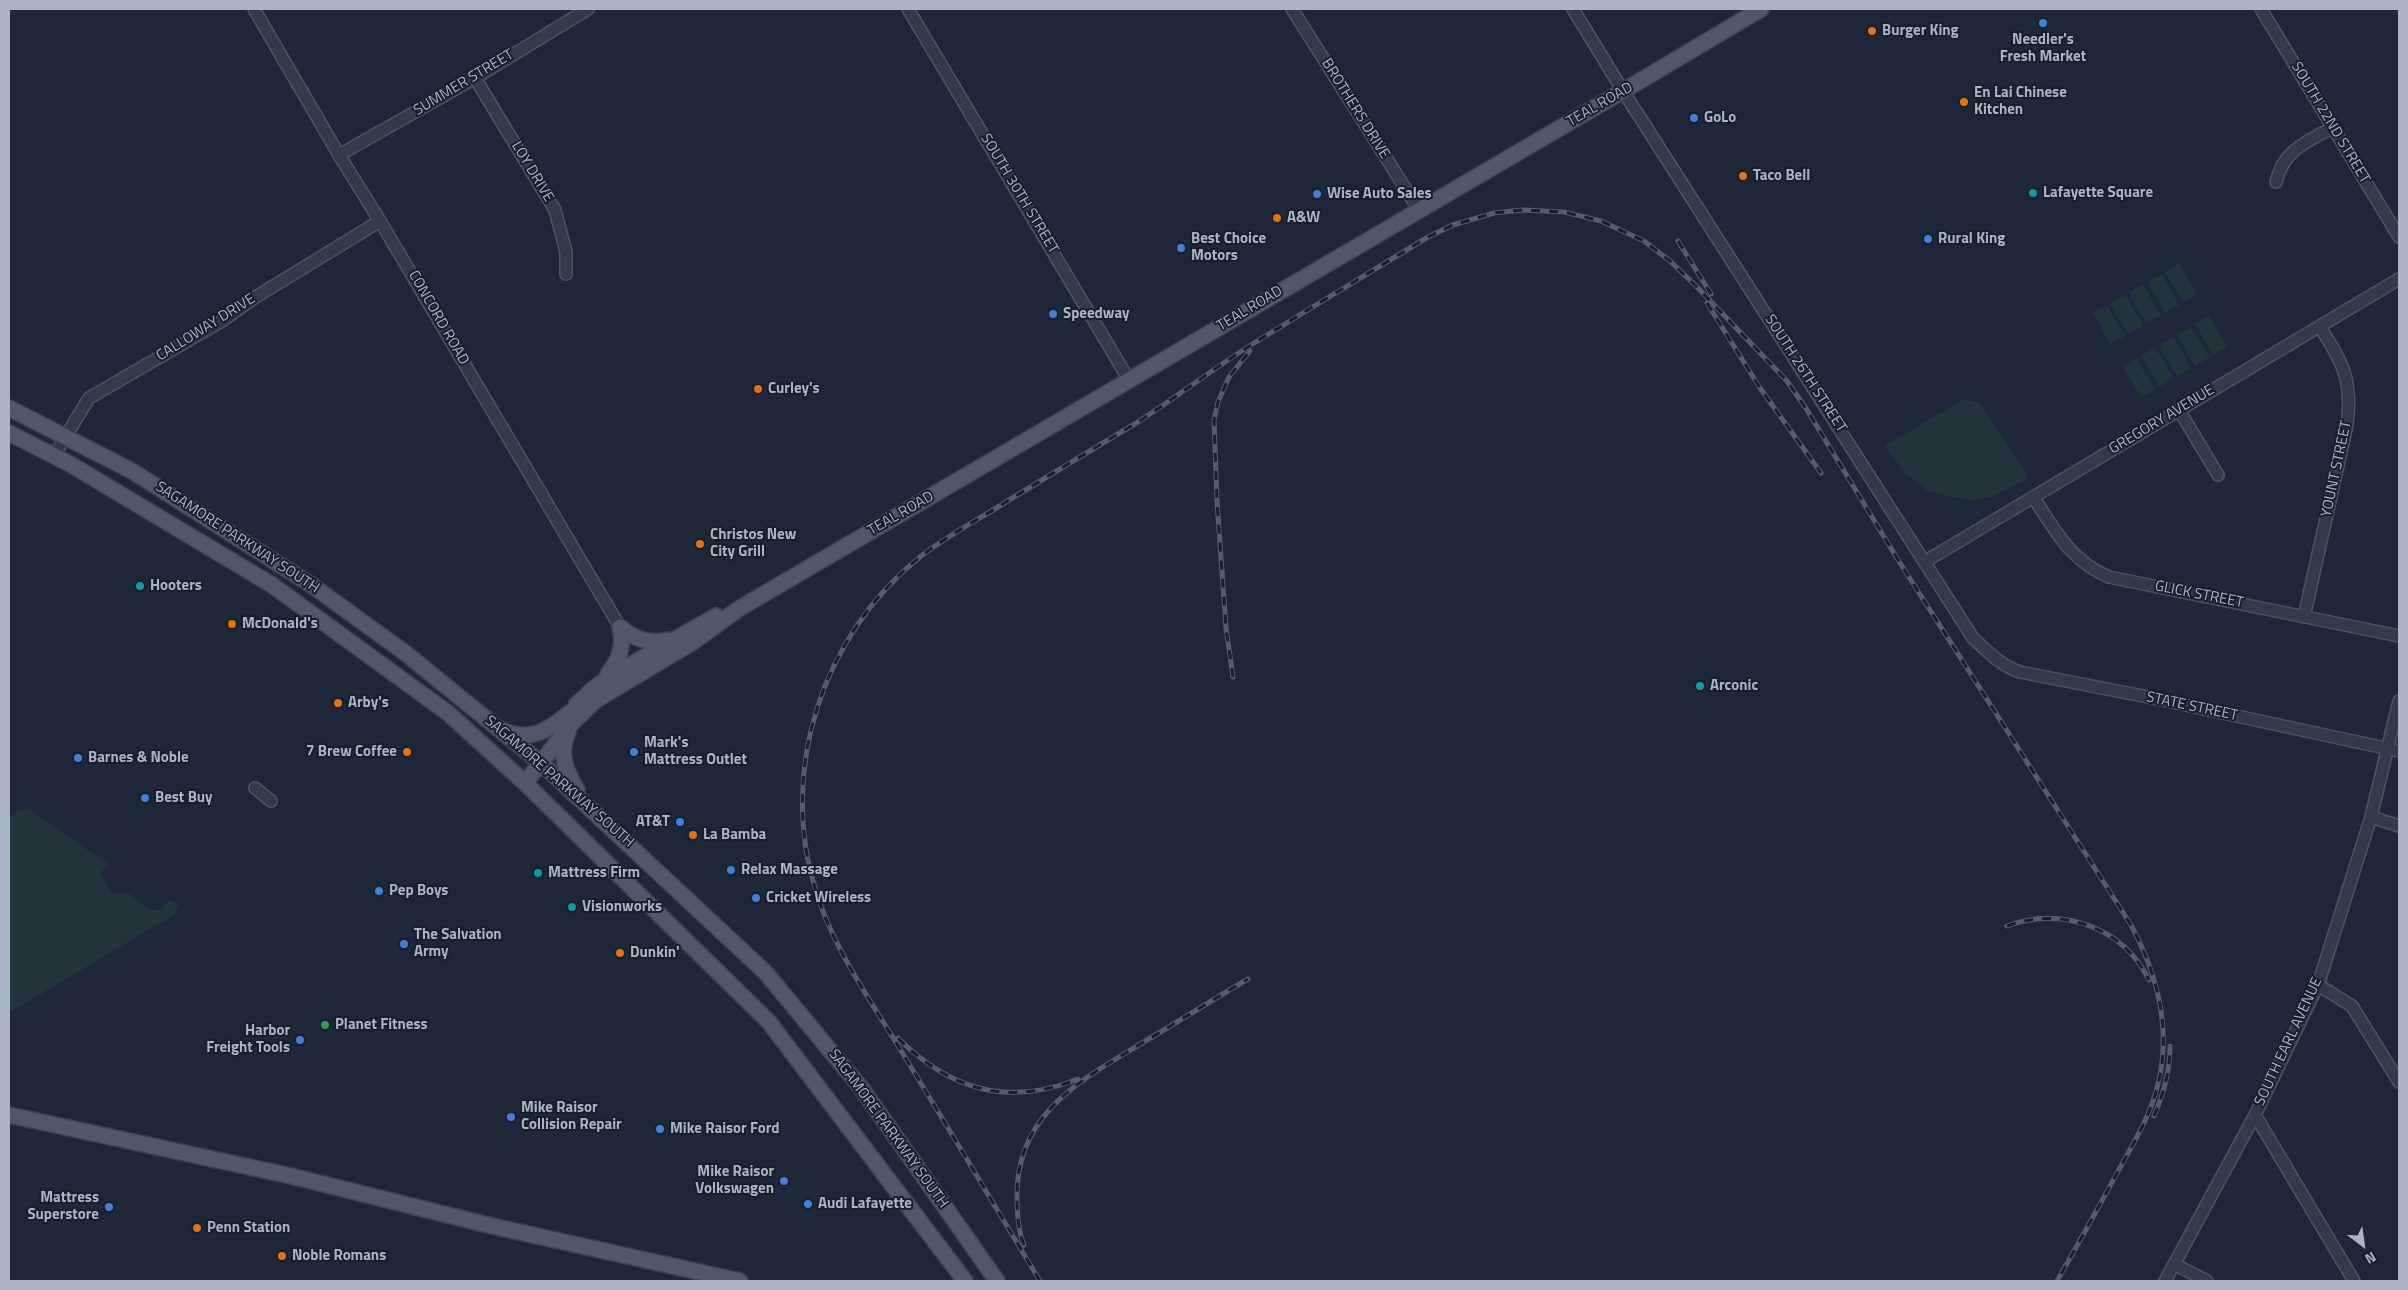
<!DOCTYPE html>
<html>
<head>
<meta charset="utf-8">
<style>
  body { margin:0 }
  #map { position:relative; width:2408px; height:1290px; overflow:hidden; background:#1e2738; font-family:"Titillium Web",sans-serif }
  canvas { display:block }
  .frame { position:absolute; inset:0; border:10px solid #abb4c5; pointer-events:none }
  .north { position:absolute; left:2338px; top:1220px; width:50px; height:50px; -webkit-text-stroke:4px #171f2c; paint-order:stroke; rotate:150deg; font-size:14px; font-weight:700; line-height:20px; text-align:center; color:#abb4c5 }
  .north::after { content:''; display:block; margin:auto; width:18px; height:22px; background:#abb4c5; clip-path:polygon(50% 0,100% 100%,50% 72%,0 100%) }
</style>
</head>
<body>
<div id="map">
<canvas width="2408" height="1290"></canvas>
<div class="frame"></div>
<div class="north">N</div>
</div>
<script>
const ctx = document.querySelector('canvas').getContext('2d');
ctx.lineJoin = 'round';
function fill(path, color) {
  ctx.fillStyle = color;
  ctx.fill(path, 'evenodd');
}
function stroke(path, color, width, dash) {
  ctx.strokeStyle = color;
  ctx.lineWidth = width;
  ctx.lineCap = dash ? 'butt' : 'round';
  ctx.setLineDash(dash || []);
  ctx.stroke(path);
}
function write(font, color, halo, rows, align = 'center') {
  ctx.font = font + ' "Titillium Web",sans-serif';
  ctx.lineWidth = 4;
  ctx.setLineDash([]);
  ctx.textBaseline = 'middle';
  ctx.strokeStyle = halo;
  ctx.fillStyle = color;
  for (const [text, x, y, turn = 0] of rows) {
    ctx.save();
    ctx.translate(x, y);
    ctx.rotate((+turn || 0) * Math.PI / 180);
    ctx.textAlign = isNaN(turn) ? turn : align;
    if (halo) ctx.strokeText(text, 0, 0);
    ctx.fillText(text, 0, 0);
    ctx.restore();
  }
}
const green = new Path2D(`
  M 2179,263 L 2197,294 L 2183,302 L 2165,272 Z
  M 2162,274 L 2179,305 L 2165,313 L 2148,282 Z
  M 2143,285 L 2161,315 L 2146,323 L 2129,293 Z
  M 2126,295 L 2143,326 L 2128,334 L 2110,303 Z
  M 2107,305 L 2125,336 L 2110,344 L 2093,313 Z
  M 2209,316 L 2227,347 L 2213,355 L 2195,324 Z
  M 2191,327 L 2210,357 L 2195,366 L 2177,335 Z
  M 2174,337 L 2191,368 L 2177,376 L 2159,346 Z
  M 2155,347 L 2174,378 L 2159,387 L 2141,356 Z
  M 2136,358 L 2155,389 L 2141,397 L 2123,367 Z
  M 1964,399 L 1980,403 L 2029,478 L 1993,496 L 1974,500 L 1952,497 L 1928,491 L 1905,473 L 1885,446 Z
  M 26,809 L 32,811 L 108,864 L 100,874 L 112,893 L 129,894 L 152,910 L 161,910 L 170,900 L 178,905 L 174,915 L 9,1013 L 9,819 L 17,811 Z`);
const minor = new Path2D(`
  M 254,9 L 339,155 L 380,221 L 620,627
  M 908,9 L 1129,380
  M 1292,9 L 1419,210
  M 1573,9 L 1623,91 L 1973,638 C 1988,652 2001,666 2020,672 L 2153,698 L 2399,751
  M 2261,9 L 2399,237
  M 475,78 L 555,210 L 566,252 L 566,274
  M 339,155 L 475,78 L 588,9
  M 2276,182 C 2284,149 2306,143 2333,127
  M 2179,410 L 2218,475
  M 54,456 L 89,398 L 222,321 L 254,298 L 380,221
  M 2033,497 C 2056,531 2070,561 2109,577 L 2399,636
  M 1926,561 L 2399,279
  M 2304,617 L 2347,425 C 2353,380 2343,364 2320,327
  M 255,788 L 271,801
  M 2371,817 L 2399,826
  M 2318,985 L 2352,1006 L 2399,1082
  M 2255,1115 L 2354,1281
  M 2174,1264 L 2207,1281
  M 2165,1281 L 2255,1115 L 2318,985 L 2371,817 L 2399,701`);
const major = new Path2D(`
  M 9,408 L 132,471 L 310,584 L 404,652 L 542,764 L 766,973 L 862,1089 L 997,1281
  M 9,433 L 70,464 L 272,585 L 448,713 L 525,783 L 769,1022 L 965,1281
  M 620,627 C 635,640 650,644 669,640
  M 608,674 C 620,659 624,646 620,627
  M 576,705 L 593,689 L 611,676 L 716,616
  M 504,731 C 531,742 549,730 569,713
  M 568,732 C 558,754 566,771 577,790
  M 525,783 L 573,722 L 596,700 L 693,642 L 740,608 L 1623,91 L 1761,9
  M 9,1115 L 291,1176 L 492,1226 L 740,1281`);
const rail = new Path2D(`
  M 1678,241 L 1711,294
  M 1707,303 L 1760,388 L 1821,473
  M 1233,677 L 1226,628 L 1217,501 L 1214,420 L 1218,402 L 1229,377 L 1250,351
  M 2007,926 C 2062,906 2123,927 2149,980
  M 898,1038 C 950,1090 1008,1107 1078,1079
  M 2154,1116 C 2164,1093 2170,1071 2170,1046
  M 1024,1245 C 1018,1230 1017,1213 1017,1197 C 1016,1111 1084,1079 1147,1040 C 1181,1020 1214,999 1248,979
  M 1040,1281 C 994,1204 947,1126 900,1049 C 869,998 833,948 816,891 C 778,772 822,635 920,557 C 944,538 972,523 998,507 C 1043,479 1088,452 1133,425 C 1173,400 1211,370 1251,345 C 1310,308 1369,273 1428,237 L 1453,225 L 1494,213 L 1523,210 L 1564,212 L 1601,221 L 1644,241 L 1670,261 L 1696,286 L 1787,381 L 1807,410 L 1900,563 L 2131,925 C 2163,985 2176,1049 2148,1114 C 2139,1135 2127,1155 2116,1175 C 2097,1210 2077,1246 2057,1281`);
const markers = [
  [2043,23,5,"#3f7fe0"],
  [1872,31,5,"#e8710a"],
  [1964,102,5,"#e8710a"],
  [1694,118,5,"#3f7fe0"],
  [1743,176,5,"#e8710a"],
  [2033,193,5,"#0f9aa8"],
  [1317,194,5,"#3f7fe0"],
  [1277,218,5,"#e8710a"],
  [1928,239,5,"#3f7fe0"],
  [1181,248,5,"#3f7fe0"],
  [1053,314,5,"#3f7fe0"],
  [758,389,5,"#e8710a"],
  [700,544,5,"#e8710a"],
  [140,586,5,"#0f9aa8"],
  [232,624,5,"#e8710a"],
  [1700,686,5,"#0f9aa8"],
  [338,703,5,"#e8710a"],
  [407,752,5,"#e8710a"],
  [634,752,5,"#3f7fe0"],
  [78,758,5,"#3f7fe0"],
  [145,798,5,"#3f7fe0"],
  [680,822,5,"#3f7fe0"],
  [693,835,5,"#e8710a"],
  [731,870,5,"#3f7fe0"],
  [538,873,5,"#0f9aa8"],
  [379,891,5,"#3f7fe0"],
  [756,898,5,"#3f7fe0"],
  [572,907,5,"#0f9aa8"],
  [404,944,5,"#3f7fe0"],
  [620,953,5,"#e8710a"],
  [325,1025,5,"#2e9e5b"],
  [300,1040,5,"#3f7fe0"],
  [511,1117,5,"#3f7fe0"],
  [660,1129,5,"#3f7fe0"],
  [784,1181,5,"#3f7fe0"],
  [808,1204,5,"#3f7fe0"],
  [109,1207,5,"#3f7fe0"],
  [197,1228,5,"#e8710a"],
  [282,1256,5,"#e8710a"]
];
const poiNames = [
  ["Burger King",1882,31],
  ["Needler's",2043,40,"center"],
  ["Fresh Market",2043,57,"center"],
  ["En Lai Chinese",1974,93],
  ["Kitchen",1974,110],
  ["GoLo",1704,118],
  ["Taco Bell",1753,176],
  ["Lafayette Square",2043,193],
  ["Wise Auto Sales",1327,194],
  ["A&W",1287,218],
  ["Best Choice",1191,239],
  ["Motors",1191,256],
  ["Rural King",1938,239],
  ["Speedway",1063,314],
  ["Curley's",768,389],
  ["Christos New",710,535],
  ["City Grill",710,552],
  ["Hooters",150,586],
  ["McDonald's",242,624],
  ["Arconic",1710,686],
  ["Arby's",348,703],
  ["Mark's",644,743],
  ["Mattress Outlet",644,760],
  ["7 Brew Coffee",397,752,"right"],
  ["Barnes & Noble",88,758],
  ["Best Buy",155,798],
  ["AT&T",670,822,"right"],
  ["La Bamba",703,835],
  ["Relax Massage",741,870],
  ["Mattress Firm",548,873],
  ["Pep Boys",389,891],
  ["Cricket Wireless",766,898],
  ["Visionworks",582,907],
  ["The Salvation",414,935],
  ["Army",414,952],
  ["Dunkin'",630,953],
  ["Planet Fitness",335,1025],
  ["Harbor",290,1031,"right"],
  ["Freight Tools",290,1048,"right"],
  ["Mike Raisor",521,1108],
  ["Collision Repair",521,1125],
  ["Mike Raisor Ford",670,1129],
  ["Mike Raisor",774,1172,"right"],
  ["Volkswagen",774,1189,"right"],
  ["Mattress",99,1198,"right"],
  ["Superstore",99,1215,"right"],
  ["Audi Lafayette",818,1204],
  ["Penn Station",207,1228],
  ["Noble Romans",292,1256]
];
const streetNames = [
  ["SUMMER STREET",464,83,-31],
  ["TEAL ROAD",1600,105,-30],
  ["BROTHERS DRIVE",1355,109,58],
  ["SOUTH 22ND STREET",2330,123,59],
  ["LOY DRIVE",532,172,59],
  ["SOUTH 30TH STREET",1019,194,59],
  ["TEAL ROAD",1250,309,-31],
  ["CONCORD ROAD",438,318,60],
  ["CALLOWAY DRIVE",206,328,-32],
  ["SOUTH 26TH STREET",1805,374,57],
  ["GREGORY AVENUE",2162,420,-31],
  ["YOUNT STREET",2337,469,-78],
  ["TEAL ROAD",901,514,-30],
  ["SAGAMORE PARKWAY SOUTH",237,538,33],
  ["GLICK STREET",2199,595,11],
  ["STATE STREET",2192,707,12],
  ["SAGAMORE PARKWAY SOUTH",559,782,41],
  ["SOUTH EARL AVENUE",2289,1042,-65],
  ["SAGAMORE PARKWAY SOUTH",888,1129,54]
];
fill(green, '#203439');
stroke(minor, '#4c5463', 14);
stroke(major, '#3b4351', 18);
stroke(minor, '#323948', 11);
stroke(major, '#4f5868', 15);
stroke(rail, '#535d70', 5);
stroke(rail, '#171f2c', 3, [9]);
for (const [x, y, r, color] of markers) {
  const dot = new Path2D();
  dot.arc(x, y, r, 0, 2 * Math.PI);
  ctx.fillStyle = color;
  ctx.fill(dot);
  stroke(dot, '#171f2c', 2);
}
write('bold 15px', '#abb4c5', '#171f2c', poiNames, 'left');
write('15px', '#abb4c5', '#171f2c', streetNames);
</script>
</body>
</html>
